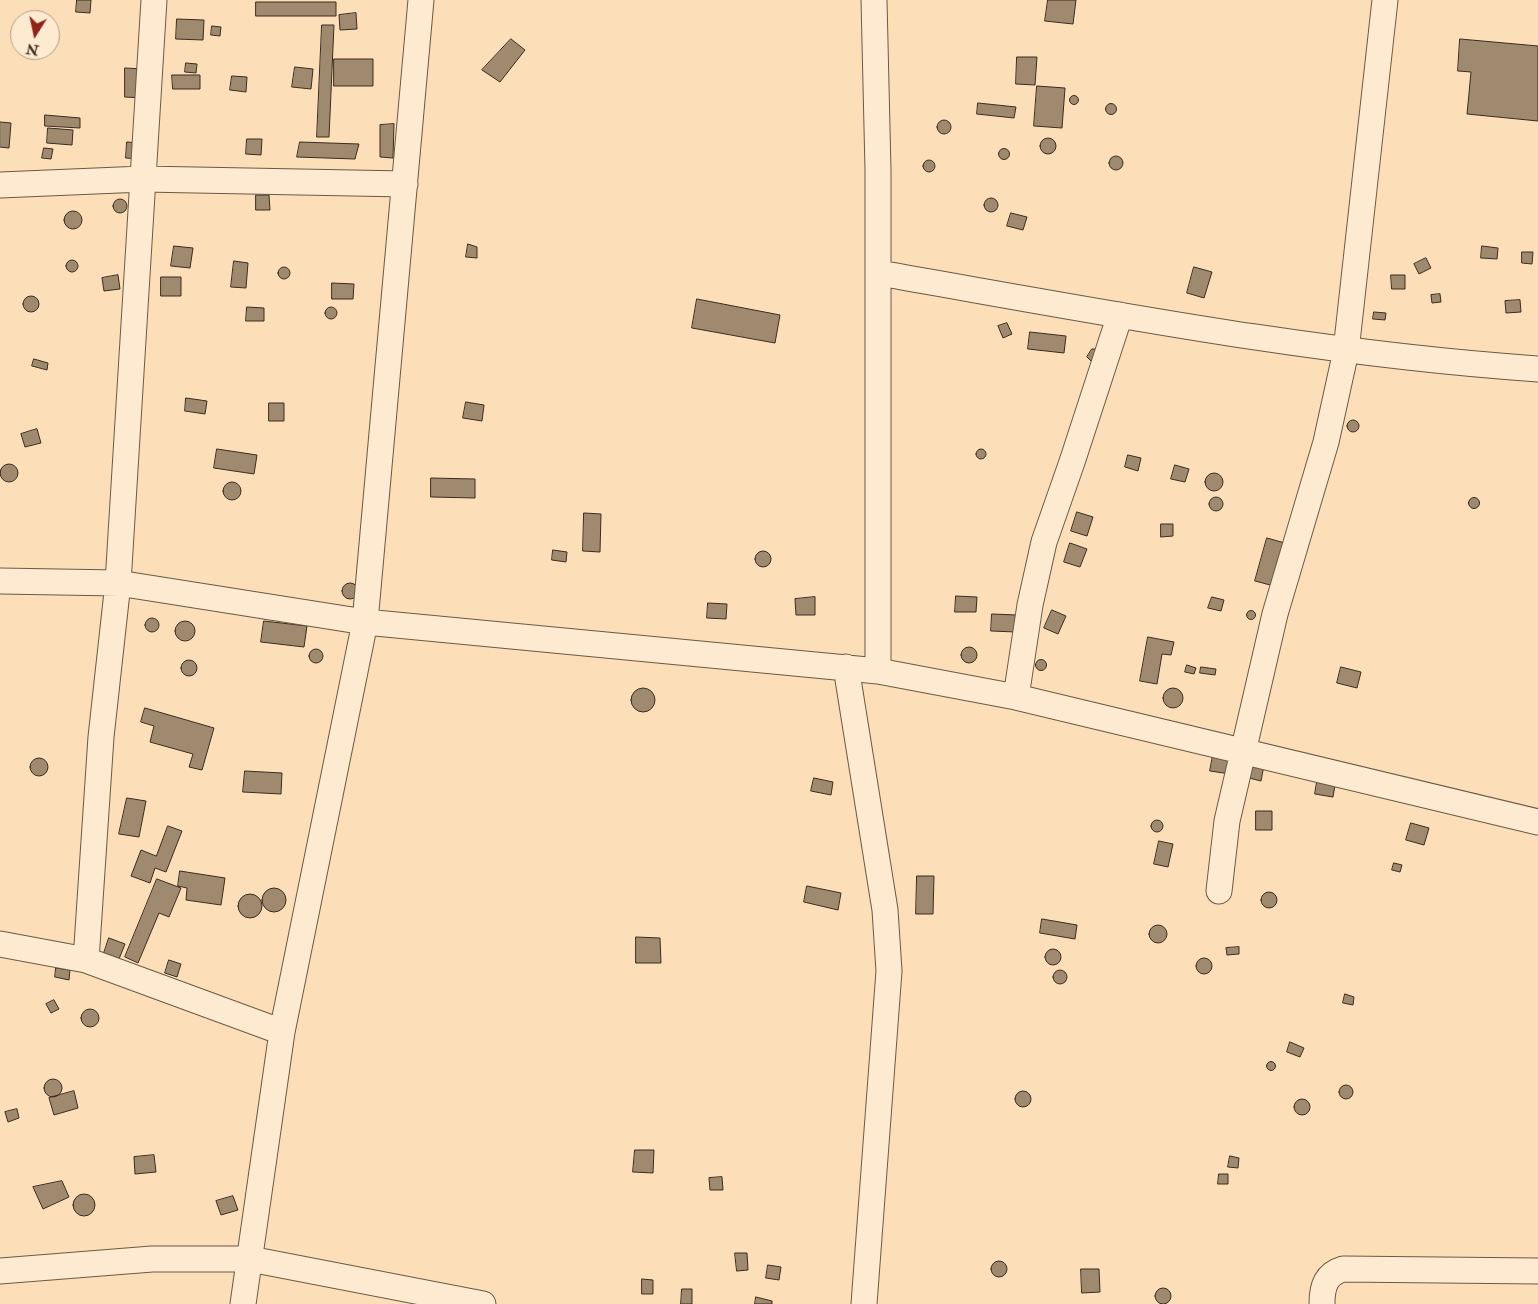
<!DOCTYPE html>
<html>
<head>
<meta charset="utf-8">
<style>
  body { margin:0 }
  #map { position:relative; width:1538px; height:1304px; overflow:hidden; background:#fcdfb8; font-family:"IM FELL Double Pica",serif }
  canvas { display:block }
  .north { position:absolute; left:10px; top:10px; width:50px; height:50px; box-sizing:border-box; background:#fdead1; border:1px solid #af9e8a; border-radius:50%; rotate:190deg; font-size:14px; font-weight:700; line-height:20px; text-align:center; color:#3a2d1f }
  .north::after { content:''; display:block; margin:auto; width:18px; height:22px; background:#8f2418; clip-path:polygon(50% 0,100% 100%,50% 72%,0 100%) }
</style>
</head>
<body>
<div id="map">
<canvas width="1538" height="1304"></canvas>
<div class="north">N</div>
</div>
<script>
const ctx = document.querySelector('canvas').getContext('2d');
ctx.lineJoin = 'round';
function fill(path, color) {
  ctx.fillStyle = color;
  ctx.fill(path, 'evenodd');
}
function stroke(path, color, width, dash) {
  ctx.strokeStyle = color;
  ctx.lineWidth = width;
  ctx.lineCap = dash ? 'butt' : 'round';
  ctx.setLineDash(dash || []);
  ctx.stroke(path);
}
const building = new Path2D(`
  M 77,0 L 91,0 L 90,13 L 76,12 Z
  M 1048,0 L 1076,0 L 1073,24 L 1045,21 Z
  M 256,2 L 336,2 L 336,16 L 256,16 Z
  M 356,13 L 357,29 L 340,30 L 339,15 Z
  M 177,19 L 204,20 L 203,40 L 176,39 Z
  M 322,25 L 334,25 L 329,137 L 317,137 Z
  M 212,26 L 221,27 L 220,36 L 211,35 Z
  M 511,39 L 525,50 L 500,82 L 482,70 Z
  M 1460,39 L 1538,46 L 1538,121 L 1467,114 L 1471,72 L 1458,71 Z
  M 1017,57 L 1037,57 L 1035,85 L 1016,84 Z
  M 334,59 L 373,59 L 373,86 L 334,86 Z
  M 186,63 L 197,64 L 196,73 L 185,72 Z
  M 295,67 L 313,69 L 311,89 L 292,87 Z
  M 125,68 L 144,69 L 143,98 L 125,97 Z
  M 172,75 L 200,75 L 200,89 L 173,89 Z
  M 232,76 L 247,77 L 246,92 L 230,90 Z
  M 1037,86 L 1065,88 L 1062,128 L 1034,126 Z
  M1069.5 100a4.5 4.5 0 1 1 9 0a4.5 4.5 0 1 1-9 0Z
  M 978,103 L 1016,107 L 1014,118 L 977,114 Z
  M1105.5 109a5.5 5.5 0 1 1 11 0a5.5 5.5 0 1 1-11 0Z
  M 45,115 L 80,118 L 80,128 L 45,126 Z
  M937 127a7 7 0 1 1 14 0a7 7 0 1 1-14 0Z
  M 0,122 L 11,123 L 9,148 L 0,147 Z
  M 394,124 L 393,158 L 380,157 L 380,125 Z
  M 48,128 L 73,130 L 72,145 L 47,143 Z
  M1040 146a8 8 0 1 1 16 0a8 8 0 1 1-16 0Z
  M 247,139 L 262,139 L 261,155 L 246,154 Z
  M 127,142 L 139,143 L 138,159 L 126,158 Z
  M 300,142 L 359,144 L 355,159 L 297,157 Z
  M 44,148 L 53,149 L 51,159 L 42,158 Z
  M998.5 154a5.5 5.5 0 1 1 11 0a5.5 5.5 0 1 1-11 0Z
  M1109 163a7 7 0 1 1 14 0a7 7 0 1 1-14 0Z
  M923 166a6 6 0 1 1 12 0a6 6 0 1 1-12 0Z
  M 256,195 L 269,195 L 270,210 L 256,210 Z
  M984 205a7 7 0 1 1 14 0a7 7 0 1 1-14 0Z
  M113 206a7 7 0 1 1 14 0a7 7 0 1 1-14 0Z
  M64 220a9 9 0 1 1 18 0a9 9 0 1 1-18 0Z
  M 1011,213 L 1027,217 L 1023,230 L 1007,226 Z
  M 468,244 L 477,247 L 477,258 L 466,257 Z
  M 174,246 L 193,248 L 190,268 L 171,266 Z
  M 1482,246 L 1498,248 L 1497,259 L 1481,258 Z
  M 1522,252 L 1533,252 L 1532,264 L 1522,263 Z
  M 1426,258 L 1431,268 L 1419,274 L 1414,264 Z
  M66 266a6 6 0 1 1 12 0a6 6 0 1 1-12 0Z
  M 234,261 L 248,263 L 246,288 L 231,287 Z
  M278 273a6 6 0 1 1 12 0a6 6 0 1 1-12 0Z
  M 1194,267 L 1212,272 L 1204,298 L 1187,293 Z
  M 118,275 L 120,289 L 104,291 L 102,278 Z
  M 1391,275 L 1405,275 L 1405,289 L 1392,289 Z
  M 161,277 L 181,277 L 181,296 L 161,296 Z
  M 332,283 L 354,284 L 353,299 L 332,299 Z
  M 1440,294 L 1441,302 L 1432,303 L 1431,295 Z
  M23 304a8 8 0 1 1 16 0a8 8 0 1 1-16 0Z
  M 697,299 L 780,315 L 775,343 L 692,328 Z
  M 1520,300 L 1521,312 L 1506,313 L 1505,301 Z
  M325 313a6 6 0 1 1 12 0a6 6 0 1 1-12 0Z
  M 247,307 L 264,308 L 264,321 L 246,321 Z
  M 1374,312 L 1386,313 L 1385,320 L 1373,319 Z
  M 1007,323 L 1012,334 L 1003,338 L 998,326 Z
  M 1030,332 L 1066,336 L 1064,353 L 1028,349 Z
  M 1092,349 L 1096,349 L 1093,363 L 1087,357 Z
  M 34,359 L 48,363 L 47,370 L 32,366 Z
  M 186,398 L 207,401 L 205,414 L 185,411 Z
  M 466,402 L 484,405 L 482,421 L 463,418 Z
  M 269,403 L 284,403 L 284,421 L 269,421 Z
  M1347 426a6 6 0 1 1 12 0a6 6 0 1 1-12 0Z
  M 37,429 L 41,443 L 25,447 L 21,434 Z
  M976 454a5 5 0 1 1 10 0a5 5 0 1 1-10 0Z
  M 217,449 L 257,455 L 254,474 L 214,468 Z
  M 1128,455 L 1141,458 L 1138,471 L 1125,467 Z
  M0 473a9 9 0 1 1 18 0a9 9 0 1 1-18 0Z
  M 1175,465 L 1189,469 L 1185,482 L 1171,479 Z
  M1205 482a9 9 0 1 1 18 0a9 9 0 1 1-18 0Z
  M 431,478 L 475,479 L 475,498 L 431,497 Z
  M223 491a9 9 0 1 1 18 0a9 9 0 1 1-18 0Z
  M1209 504a7 7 0 1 1 14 0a7 7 0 1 1-14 0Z
  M1468.5 503a5.5 5.5 0 1 1 11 0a5.5 5.5 0 1 1-11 0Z
  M 1077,512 L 1093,517 L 1087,536 L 1071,531 Z
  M 584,513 L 601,514 L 600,552 L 583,551 Z
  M 1161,524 L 1173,524 L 1173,536 L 1161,537 Z
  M 1267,538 L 1285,543 L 1274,586 L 1255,581 Z
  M 1070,543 L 1087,549 L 1080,567 L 1064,562 Z
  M 553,550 L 567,552 L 566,562 L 552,560 Z
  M755 559a8 8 0 1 1 16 0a8 8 0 1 1-16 0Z
  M342 591a8 8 0 1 1 16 0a8 8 0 1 1-16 0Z
  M 956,596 L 977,597 L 976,612 L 955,612 Z
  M 815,597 L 815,615 L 796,615 L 795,599 Z
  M 1212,597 L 1224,600 L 1221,611 L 1208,608 Z
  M 708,603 L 727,604 L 726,619 L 707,618 Z
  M 1052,610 L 1066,616 L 1058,634 L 1044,628 Z
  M1246.5 615a4.5 4.5 0 1 1 9 0a4.5 4.5 0 1 1-9 0Z
  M 992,614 L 1017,615 L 1016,632 L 991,631 Z
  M145 625a7 7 0 1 1 14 0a7 7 0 1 1-14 0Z
  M 264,621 L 307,626 L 304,647 L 261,642 Z
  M175 631a10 10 0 1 1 20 0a10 10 0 1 1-20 0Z
  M 1148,637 L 1174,642 L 1171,655 L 1162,654 L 1157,684 L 1140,681 Z
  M961 655a8 8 0 1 1 16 0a8 8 0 1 1-16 0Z
  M309 656a7 7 0 1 1 14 0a7 7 0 1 1-14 0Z
  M1035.5 665a5.5 5.5 0 1 1 11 0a5.5 5.5 0 1 1-11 0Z
  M181 668a8 8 0 1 1 16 0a8 8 0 1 1-16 0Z
  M 1187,665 L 1196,668 L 1194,674 L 1185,672 Z
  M 1201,667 L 1216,669 L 1215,675 L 1200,673 Z
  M 1341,667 L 1361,672 L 1357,688 L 1337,683 Z
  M631 700a12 12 0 1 1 24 0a12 12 0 1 1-24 0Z
  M1163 698a10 10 0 1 1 20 0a10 10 0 1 1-20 0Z
  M 145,708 L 214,728 L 202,770 L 189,767 L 193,754 L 150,742 L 154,726 L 141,722 Z
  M 1213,755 L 1232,758 L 1230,774 L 1210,771 Z
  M30 767a9 9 0 1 1 18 0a9 9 0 1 1-18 0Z
  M 1253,762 L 1264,765 L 1261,781 L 1249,778 Z
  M 245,771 L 282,773 L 281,794 L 243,792 Z
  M 814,778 L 833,782 L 831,795 L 811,791 Z
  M 1317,782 L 1335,785 L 1333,797 L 1315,794 Z
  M 127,798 L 146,801 L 139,837 L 119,834 Z
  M 1256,811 L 1272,811 L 1272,830 L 1256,830 Z
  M1151 826a6 6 0 1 1 12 0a6 6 0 1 1-12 0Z
  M 1411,823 L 1429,828 L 1424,845 L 1406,840 Z
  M 168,826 L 182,831 L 166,872 L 155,868 L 150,883 L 131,876 L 141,850 L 156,856 Z
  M 1159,841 L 1173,844 L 1168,867 L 1154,864 Z
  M 1394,863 L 1402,865 L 1400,872 L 1392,870 Z
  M 180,871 L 225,878 L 221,905 L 186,900 L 187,888 L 178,886 Z
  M 917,876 L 934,876 L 933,914 L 916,914 Z
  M 157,879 L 181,888 L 169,917 L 159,913 L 138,963 L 125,957 Z
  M 807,886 L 841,893 L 838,910 L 804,902 Z
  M262 900a12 12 0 1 1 24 0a12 12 0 1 1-24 0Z
  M1261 900a8 8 0 1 1 16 0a8 8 0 1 1-16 0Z
  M238 906a12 12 0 1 1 24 0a12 12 0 1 1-24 0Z
  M 1042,919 L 1077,925 L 1075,939 L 1040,933 Z
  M1149 934a9 9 0 1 1 18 0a9 9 0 1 1-18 0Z
  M 636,937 L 660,938 L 661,963 L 636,963 Z
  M 109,938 L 125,944 L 119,959 L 104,953 Z
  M 1239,947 L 1239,954 L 1227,955 L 1226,948 Z
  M1045 957a8 8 0 1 1 16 0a8 8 0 1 1-16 0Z
  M1196 966a8 8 0 1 1 16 0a8 8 0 1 1-16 0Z
  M 169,960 L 181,964 L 177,977 L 165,973 Z
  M 56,968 L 70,970 L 69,980 L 55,977 Z
  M1053 977a7 7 0 1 1 14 0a7 7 0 1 1-14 0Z
  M 1345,994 L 1354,997 L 1353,1005 L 1343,1003 Z
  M 54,1000 L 59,1009 L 51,1013 L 46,1004 Z
  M81 1018a9 9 0 1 1 18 0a9 9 0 1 1-18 0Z
  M 1290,1042 L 1304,1048 L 1300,1057 L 1287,1052 Z
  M1266.5 1066a4.5 4.5 0 1 1 9 0a4.5 4.5 0 1 1-9 0Z
  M44 1088a9 9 0 1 1 18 0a9 9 0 1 1-18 0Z
  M1339 1092a7 7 0 1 1 14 0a7 7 0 1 1-14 0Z
  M1015 1099a8 8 0 1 1 16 0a8 8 0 1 1-16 0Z
  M 74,1091 L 78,1108 L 54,1115 L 49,1098 Z
  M1294 1107a8 8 0 1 1 16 0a8 8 0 1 1-16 0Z
  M 17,1109 L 19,1118 L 8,1122 L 5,1112 Z
  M 635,1150 L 654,1150 L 653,1173 L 633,1172 Z
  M 154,1155 L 156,1172 L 135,1174 L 134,1157 Z
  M 1230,1156 L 1239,1158 L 1238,1168 L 1228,1167 Z
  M 1219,1174 L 1228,1174 L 1228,1184 L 1218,1184 Z
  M 722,1177 L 723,1190 L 710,1190 L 709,1178 Z
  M 62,1181 L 69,1197 L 43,1209 L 33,1187 Z
  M73 1205a11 11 0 1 1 22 0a11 11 0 1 1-22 0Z
  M 233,1196 L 238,1210 L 221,1215 L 216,1201 Z
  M 735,1253 L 747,1253 L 748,1270 L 737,1271 Z
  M991 1269a8 8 0 1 1 16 0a8 8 0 1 1-16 0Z
  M 768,1265 L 781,1267 L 779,1280 L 766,1278 Z
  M 1081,1269 L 1099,1269 L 1100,1292 L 1082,1293 Z
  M 642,1279 L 653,1280 L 653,1294 L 642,1294 Z
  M1155 1296a8 8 0 1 1 16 0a8 8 0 1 1-16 0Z
  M 682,1289 L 692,1289 L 692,1304 L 681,1304 Z
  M 756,1297 L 772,1301 L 772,1304 L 755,1304 Z`);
const minor = new Path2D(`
  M 874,0 L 878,170 L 878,671
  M 0,185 L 143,179 L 405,184
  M 879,273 C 1097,311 1316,354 1538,369
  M 0,581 L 118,583 L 365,622 L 878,671 L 1016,697 L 1538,822
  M 846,667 L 885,910 L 889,971 L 864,1304
  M 1016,697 L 1030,605 L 1044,542 L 1072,462 L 1120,315
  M 1219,891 L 1227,821 L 1275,614 L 1326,442 L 1346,351 L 1385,0
  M 0,944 L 86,960 L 282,1032
  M 86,960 L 101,737 L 118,583 L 154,0
  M 0,1271 L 152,1259 L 250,1259 L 483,1304
  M 243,1304 L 282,1032 L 365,622 L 421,0
  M 1322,1304 C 1322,1286 1326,1274 1343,1269 L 1538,1271`);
fill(building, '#9f8a6f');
stroke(building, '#3a2d1f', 1);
stroke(minor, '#6a5a45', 27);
stroke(minor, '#fdead1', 25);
</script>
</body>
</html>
